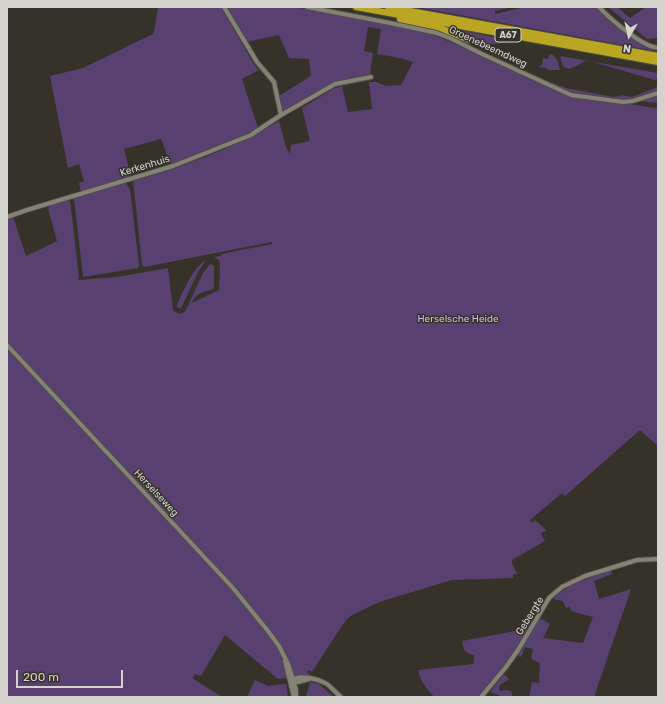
<!DOCTYPE html>
<html>
<head>
<meta charset="utf-8">
<style>
  body { margin:0 }
  #map { position:relative; width:665px; height:704px; overflow:hidden; background:#353329; font-family:Rubik,sans-serif }
  canvas { display:block }
  .frame { position:absolute; inset:0; border:8px solid #d4d3cd; pointer-events:none }
  .north { position:absolute; left:609px; top:16px; width:40px; height:40px; -webkit-text-stroke:3px #353329; paint-order:stroke; rotate:189deg; font-size:11px; font-weight:700; line-height:16px; text-align:center; color:#d4d3cd }
  .north::after { content:''; display:block; margin:auto; width:14px; height:18px; background:#d4d3cd; clip-path:polygon(50% 0,100% 100%,50% 72%,0 100%) }
  .scale { position:absolute; left:16px; top:670px; width:107px; height:18px; box-sizing:border-box; border:2px solid #d4d3cd; border-top:0; padding-left:5px; font-size:12px; line-height:14px; white-space:nowrap; color:#d4d3cd; -webkit-text-stroke:3px #353329; paint-order:stroke }
</style>
</head>
<body>
<div id="map">
<canvas width="665" height="704"></canvas>
<div class="frame"></div>
<div class="north">N</div>
<div class="scale">200 m</div>
</div>
<script>
const ctx = document.querySelector('canvas').getContext('2d');
ctx.lineJoin = 'round';
function fill(path, color) {
  ctx.fillStyle = color;
  ctx.fill(path, 'evenodd');
}
function stroke(path, color, width, dash) {
  ctx.strokeStyle = color;
  ctx.lineWidth = width;
  ctx.lineCap = dash ? 'butt' : 'round';
  ctx.setLineDash(dash || []);
  ctx.stroke(path);
}
function write(font, color, halo, rows, align = 'center') {
  ctx.font = font + ' Rubik,sans-serif';
  ctx.lineWidth = 3;
  ctx.setLineDash([]);
  ctx.textBaseline = 'middle';
  ctx.strokeStyle = halo;
  ctx.fillStyle = color;
  for (const [text, x, y, turn = 0] of rows) {
    ctx.save();
    ctx.translate(x, y);
    ctx.rotate((+turn || 0) * Math.PI / 180);
    ctx.textAlign = isNaN(turn) ? turn : align;
    if (halo) ctx.strokeText(text, 0, 0);
    ctx.fillText(text, 0, 0);
    ctx.restore();
  }
}
const green = new Path2D(`
  M 158,7 L 221,7 L 255,66 L 259,70 L 242,79 L 258,128 L 214,149 L 171,165 L 161,139 L 124,149 L 131,177 L 81,192 L 79,183 L 84,181 L 79,164 L 68,168 L 50,76 L 83,68 L 153,34 L 154,32 Z
  M 225,7 L 295,7 L 427,32 L 439,37 L 568,95 L 655,108 L 658,107 L 658,446 L 640,430 L 565,496 L 562,493 L 530,520 L 532,523 L 535,520 L 546,530 L 541,534 L 545,541 L 512,560 L 512,563 L 517,574 L 513,574 L 513,578 L 452,580 L 379,602 L 352,615 L 347,619 L 339,630 L 312,672 L 308,670 L 307,673 L 311,675 L 306,675 L 303,676 L 278,679 L 225,635 L 201,676 L 195,674 L 192,678 L 222,697 L 7,697 L 7,219 L 13,217 L 26,256 L 45,247 L 57,241 L 48,209 L 49,208 L 48,206 L 70,200 L 79,278 L 78,279 L 78,280 L 117,277 L 168,268 L 173,310 L 175,312 L 180,314 L 183,313 L 186,310 L 202,275 L 205,270 L 210,264 L 214,266 L 214,287 L 213,289 C 203,292 195,293 192,303 L 219,290 L 220,269 L 219,260 L 214,257 L 221,256 L 221,254 L 272,244 L 272,242 L 144,267 L 142,264 L 133,181 C 183,166 234,149 279,121 L 286,147 L 290,154 L 291,145 L 310,141 L 302,108 L 333,89 L 342,86 L 348,112 L 372,109 L 369,82 L 376,82 L 386,86 L 401,85 L 413,62 C 401,58 390,56 377,54 L 381,29 L 368,27 L 364,51 L 373,53 L 371,66 L 370,77 L 342,82 L 282,114 L 279,96 L 311,76 L 309,59 L 289,58 L 279,35 L 246,42 Z
  M 416,7 L 511,7 L 495,11 L 495,14 L 525,7 L 600,7 L 646,46 L 655,51 Z
  M 608,7 L 617,7 L 630,18 L 646,7 L 658,7 L 658,38 L 647,39 Z
  M 441,26 L 516,42 C 507,42 497,44 488,44 C 474,43 454,32 441,26 Z
  M 479,46 C 493,48 500,53 511,61 L 497,56 Z
  M 551,54 C 558,57 558,64 560,70 L 547,70 L 547,68 L 539,67 L 539,66 L 542,66 L 543,58 L 548,59 L 549,55 Z
  M 560,56 L 658,73 L 658,79 L 655,80 L 586,60 C 578,65 571,72 563,66 Z
  M 535,74 L 539,78 L 566,88 L 613,97 L 620,96 L 620,95 L 632,97 L 653,89 L 658,86 L 658,90 L 635,98 L 623,100 L 572,94 L 534,77 Z
  M 658,94 L 658,103 L 638,101 Z
  M 126,183 L 130,189 L 139,265 L 138,268 L 83,277 L 74,198 Z
  M 206,260 L 198,272 L 182,306 L 181,308 L 179,308 L 177,307 L 177,305 C 183,292 193,267 206,260 Z
  M 611,570 L 612,574 L 594,581 L 599,599 L 631,589 L 594,697 L 529,697 L 532,682 L 539,683 L 540,663 L 531,659 L 533,649 L 525,647 L 521,657 L 517,655 L 540,618 L 550,624 L 543,638 L 583,643 L 593,617 L 574,612 L 571,611 L 570,607 L 566,608 L 563,601 L 553,599 C 569,583 590,577 611,570 Z
  M 535,619 L 504,668 L 479,697 L 434,697 C 427,688 420,682 418,670 L 473,664 L 474,662 L 474,655 C 464,653 464,650 462,641 L 521,630 L 522,624 Z
  M 504,674 L 509,679 L 508,680 L 500,685 L 499,689 L 500,691 L 506,690 L 511,691 L 512,694 L 512,697 L 504,697 L 490,692 Z
  M 255,680 L 268,686 L 286,684 L 288,697 L 247,697 Z
  M 310,682 L 319,684 L 334,697 L 306,697 Z`);
const minor = new Path2D(`
  M 224,7 L 257,62 L 274,82 L 281,115
  M 307,7 L 390,23 L 437,33 L 450,38 L 482,54 L 571,95 L 623,102 L 633,101 L 658,93
  M 599,7 C 610,19 632,37 646,44 C 649,46 654,47 658,48
  M 7,217 L 27,210 L 173,166 L 251,135 L 281,115 L 335,84 L 371,77
  M 7,345 L 233,588 L 268,631 L 279,646 L 288,664 L 293,679 L 296,690 L 296,697
  M 285,661 L 294,697
  M 291,682 C 298,673 318,679 327,684 C 332,688 336,693 341,697
  M 292,682 L 298,682 L 309,679
  M 481,697 L 506,667 L 518,650 L 549,598 L 562,587 L 585,576 L 637,560 L 658,559`);
const highway = new Path2D(`
  M 356,7 L 658,62
  M 388,7 L 658,56
  M 400,19 L 438,27 L 469,40`);
const shields = [
  [508,35,26]
];
const shieldNames = [
  ["A67",508,35]
];
const streetNames = [
  ["Groenebeemdweg",488,47,25],
  ["Kerkenhuis",145,166,-17],
  ["Herselseweg",156,493,47],
  ["Gebergte",530,616,-58]
];
const parkNames = [
  ["Herselsche Heide",458,319]
];
fill(green, '#584170');
stroke(minor, '#504f46', 6);
stroke(highway, '#504f46', 8);
stroke(minor, '#848276', 4);
stroke(highway, '#baa623', 6);
for (const [x, y, w] of shields) {
  const box = new Path2D();
  box.roundRect(x - w / 2, y - 7, w, 14, 3);
  ctx.fillStyle = '#353329';
  ctx.fill(box);
  stroke(box, '#d4d3cd', 1);
}
write('bold 9px', '#d4d3cd', null, shieldNames);
write('10px', '#d4d3cd', '#353329', streetNames);
write('10px', '#d1b2f3', '#353329', parkNames);
</script>
</body>
</html>
